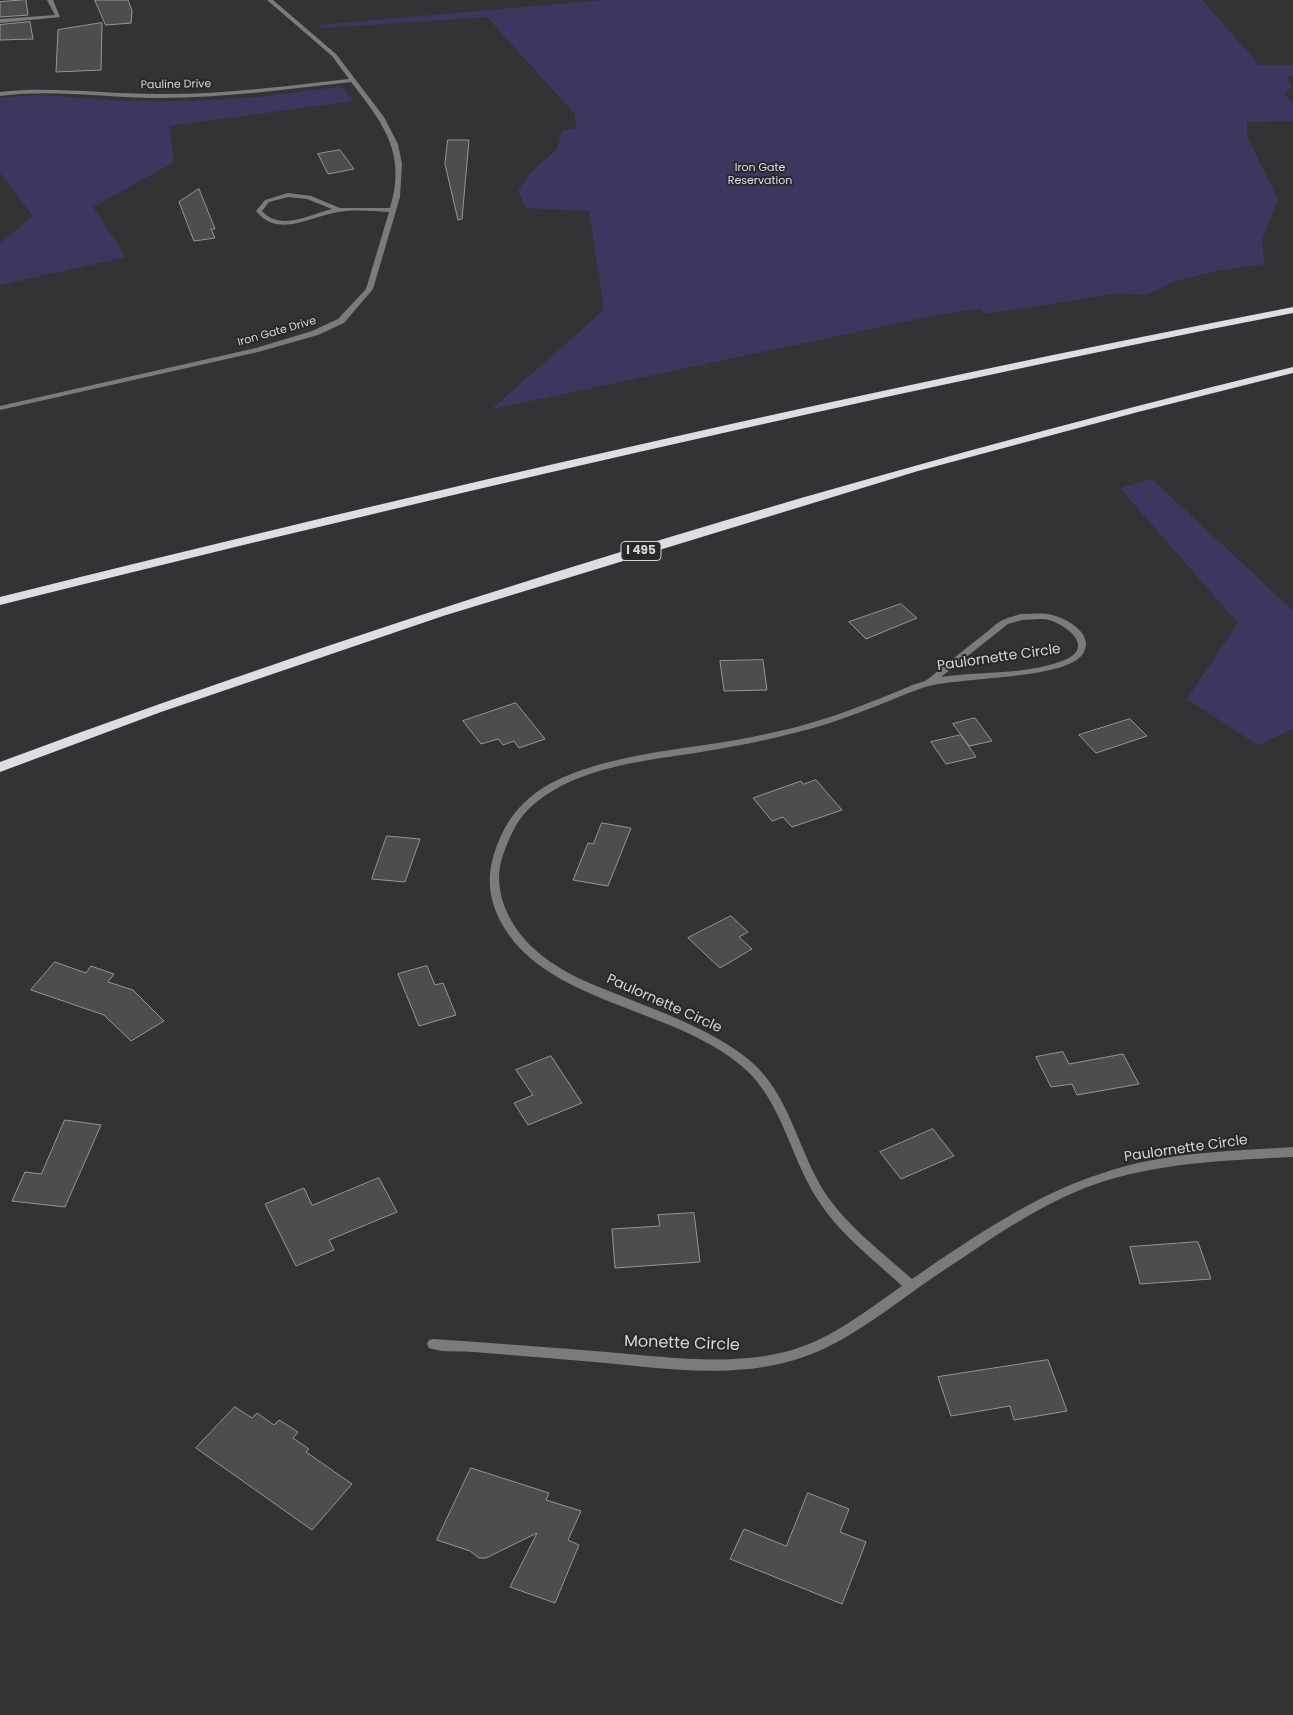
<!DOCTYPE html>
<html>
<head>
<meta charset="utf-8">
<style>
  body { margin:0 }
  canvas { display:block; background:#333336 }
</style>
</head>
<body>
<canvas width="1293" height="1715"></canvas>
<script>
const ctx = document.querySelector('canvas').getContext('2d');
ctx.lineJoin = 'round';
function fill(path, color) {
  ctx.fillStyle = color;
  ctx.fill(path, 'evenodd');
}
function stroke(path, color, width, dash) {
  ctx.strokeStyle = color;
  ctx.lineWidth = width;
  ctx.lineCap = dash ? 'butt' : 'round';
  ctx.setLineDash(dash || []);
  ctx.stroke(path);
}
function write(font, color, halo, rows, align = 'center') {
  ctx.font = font + ' Poppins,sans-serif';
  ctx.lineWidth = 4;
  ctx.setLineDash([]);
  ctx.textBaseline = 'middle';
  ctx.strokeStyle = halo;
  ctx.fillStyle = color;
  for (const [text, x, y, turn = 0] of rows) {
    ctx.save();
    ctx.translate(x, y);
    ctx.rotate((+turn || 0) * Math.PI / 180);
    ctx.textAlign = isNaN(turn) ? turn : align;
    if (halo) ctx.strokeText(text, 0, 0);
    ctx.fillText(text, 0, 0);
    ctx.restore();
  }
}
const green = new Path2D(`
  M 605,0 L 1202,0 L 1259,65 L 1293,65 L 1293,76 L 1287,76 L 1291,88 L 1284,94 L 1293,104 L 1293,121 L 1247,122 L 1247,136 L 1278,200 L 1262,240 L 1264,264 L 1215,271 L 1175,281 L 1147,295 L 1118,293 L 986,314 L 979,308 L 918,319 L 492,409 L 604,310 L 589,211 L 526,208 L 518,190 L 531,173 L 557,149 L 562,131 L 577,128 L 574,113 L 487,17 L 323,28 L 319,25 Z
  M 337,87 L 344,88 L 353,101 L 169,126 L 174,162 L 93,207 L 126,257 L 0,285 L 0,243 L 33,216 L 0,173 L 0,98 L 40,95 L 121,101 L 197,101 L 260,97 Z
  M 1152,479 L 1293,611 L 1293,729 L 1258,745 L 1187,699 L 1238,623 L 1120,488 Z`);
const building = new Path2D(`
  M 26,0 L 28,15 L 0,17 L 0,2 Z
  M 95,0 L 128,0 L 132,11 L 131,23 L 106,25 Z
  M 30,22 L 33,39 L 0,40 L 0,25 Z
  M 102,23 L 101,70 L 56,72 L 58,30 Z
  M 448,140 L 469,140 L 462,219 L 458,220 L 445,164 Z
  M 340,150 L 354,169 L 328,174 L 318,154 Z
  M 199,189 L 215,229 L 211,229 L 215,238 L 194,241 L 179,202 Z
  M 901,604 L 917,618 L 866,639 L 849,622 Z
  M 763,660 L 767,690 L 724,691 L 720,661 Z
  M 516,703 L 545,739 L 519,748 L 514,741 L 503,745 L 498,739 L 481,744 L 463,721 Z
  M 975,718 L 992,741 L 969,746 L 953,724 Z
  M 1130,719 L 1147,736 L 1096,753 L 1079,735 Z
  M 961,735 L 976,757 L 946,764 L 931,742 Z
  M 816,780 L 842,810 L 792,827 L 783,817 L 772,821 L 753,798 L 801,781 L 803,784 Z
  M 602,823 L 631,828 L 608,886 L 573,880 L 588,843 L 593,844 Z
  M 387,836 L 420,839 L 405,882 L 372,879 Z
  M 731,916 L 748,932 L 739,937 L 752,949 L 720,968 L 688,938 Z
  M 55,962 L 86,973 L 91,966 L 114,974 L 108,982 L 133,990 L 164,1021 L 131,1041 L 104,1015 L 31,990 Z
  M 427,966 L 435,985 L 443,983 L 456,1015 L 419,1026 L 398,974 Z
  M 1063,1052 L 1069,1064 L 1123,1054 L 1139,1084 L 1077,1095 L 1072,1084 L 1051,1087 L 1036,1057 Z
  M 551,1056 L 582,1103 L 528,1125 L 514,1103 L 533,1095 L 516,1070 Z
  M 65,1120 L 101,1125 L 65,1207 L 12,1201 L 25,1172 L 41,1174 Z
  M 933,1129 L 954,1156 L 901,1179 L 880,1152 Z
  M 379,1178 L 397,1212 L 329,1240 L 334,1250 L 296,1266 L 265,1204 L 304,1188 L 312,1205 Z
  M 694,1213 L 700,1262 L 615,1268 L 612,1229 L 660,1226 L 658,1215 Z
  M 1198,1242 L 1211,1279 L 1140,1284 L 1130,1247 Z
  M 1048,1360 L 1067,1411 L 1014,1420 L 1010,1406 L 951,1416 L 938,1377 Z
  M 235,1407 L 252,1418 L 257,1413 L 274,1425 L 279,1420 L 298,1432 L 293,1438 L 309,1449 L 306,1452 L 352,1484 L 312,1530 L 196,1448 Z
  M 471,1468 L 549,1493 L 546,1500 L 581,1511 L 568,1540 L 579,1545 L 555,1603 L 510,1587 L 537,1533 L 486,1558 L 479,1558 L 470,1551 L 437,1540 Z
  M 808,1493 L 849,1509 L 840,1532 L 866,1542 L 842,1604 L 730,1559 L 744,1529 L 786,1546 Z`);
const street = new Path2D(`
  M 47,0 L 53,0 L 60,17 L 0,23 L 0,19 L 55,15 Z
  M 267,0 L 273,0 L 336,54 L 384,117 L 398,144 L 402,164 L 400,197 L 373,289 L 344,323 L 318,335 L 258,352 L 0,410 L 0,406 L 256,348 L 312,331 L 338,319 L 366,289 L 389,212 C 372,211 355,209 339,212 C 311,216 278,239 256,211 L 265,200 L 288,193 L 311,196 L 340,208 L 390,208 C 407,153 383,123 351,82 C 287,89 223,98 159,98 C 105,98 53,89 0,96 L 0,92 C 52,86 103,94 156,94 C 220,95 285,86 349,79 L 332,56 ZM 288,197 L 307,199 L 332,209 C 310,214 281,232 262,211 L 269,202 Z
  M 1021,614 C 1030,614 1040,613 1048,614 C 1065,617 1094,633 1084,652 C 1070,681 954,676 922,688 C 879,704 839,723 794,733 C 763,741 732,747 701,752 C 644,761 580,766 534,804 C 517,818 510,836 503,855 C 491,888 508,924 532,947 C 555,969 585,982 614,993 C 660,1012 709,1028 748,1059 C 790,1093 797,1149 825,1193 C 848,1227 882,1252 912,1279 C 975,1236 1038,1192 1112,1170 C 1170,1152 1233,1151 1293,1147 L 1293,1157 C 1234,1160 1172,1162 1115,1178 C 1060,1193 1011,1225 964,1257 C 945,1269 926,1282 907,1296 C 870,1322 835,1349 791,1361 C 721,1381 643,1365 571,1360 C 539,1357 507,1355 474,1352 C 460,1351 442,1353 429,1348 L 427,1344 L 429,1340 L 433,1339 C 491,1343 549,1347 607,1352 C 668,1357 732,1367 792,1350 C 833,1338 867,1310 902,1286 C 872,1258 838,1233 816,1197 C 790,1156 782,1102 744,1068 C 679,1010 559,1005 509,935 C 490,908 484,880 496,848 C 502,831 511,815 525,802 C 572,757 674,751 736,740 C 775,733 813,724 850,710 C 869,703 888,695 908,687 C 913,684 920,683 925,681 C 932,677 938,670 945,665 C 958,655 970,645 983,635 C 990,630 996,623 1003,620 C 1009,617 1015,616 1021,614 ZM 1022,620 C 1030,620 1041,618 1049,620 C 1069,626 1096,649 1062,661 C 1024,675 981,671 941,677 L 1008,624 Z`);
const highway = new Path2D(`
  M 1293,307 L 1293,313 C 859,398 429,498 0,605 L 0,597 C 429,490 859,391 1293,307 Z
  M 1293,367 L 1293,373 L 1138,412 L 918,471 L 443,616 L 161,712 L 0,772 L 0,762 C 423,605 855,474 1293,367 Z`);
const farStreetnames = [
  ["Pauline Drive",176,85,-1],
  ["Iron Gate Drive",277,332,-16]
];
const farParknames = [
  ["Iron Gate",760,168],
  ["Reservation",760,181]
];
const shields = [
  [641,551,40]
];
const shieldNames = [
  ["I 495",641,551]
];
const streetNames = [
  ["Paulornette Circle",999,658,-8],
  ["Paulornette Circle",664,1004,24],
  ["Paulornette Circle",1186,1149,-8]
];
const nearStreetnames = [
  ["Monette Circle",682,1344,2]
];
fill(green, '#3d375f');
fill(building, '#4d4d50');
stroke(building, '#959498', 1);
fill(street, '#7b7b7c');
fill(highway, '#dedee2');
write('11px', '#d7d7d9', '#29292c', farStreetnames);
write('11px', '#dfdef1', '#29292c', farParknames);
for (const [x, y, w] of shields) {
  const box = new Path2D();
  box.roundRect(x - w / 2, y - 9.5, w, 19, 4);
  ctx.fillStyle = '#29292c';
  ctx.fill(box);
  stroke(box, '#d7d7d9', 1);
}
write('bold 12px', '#d7d7d9', null, shieldNames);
write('14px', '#d7d7d9', '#29292c', streetNames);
write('16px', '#d7d7d9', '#29292c', nearStreetnames);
</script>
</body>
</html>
